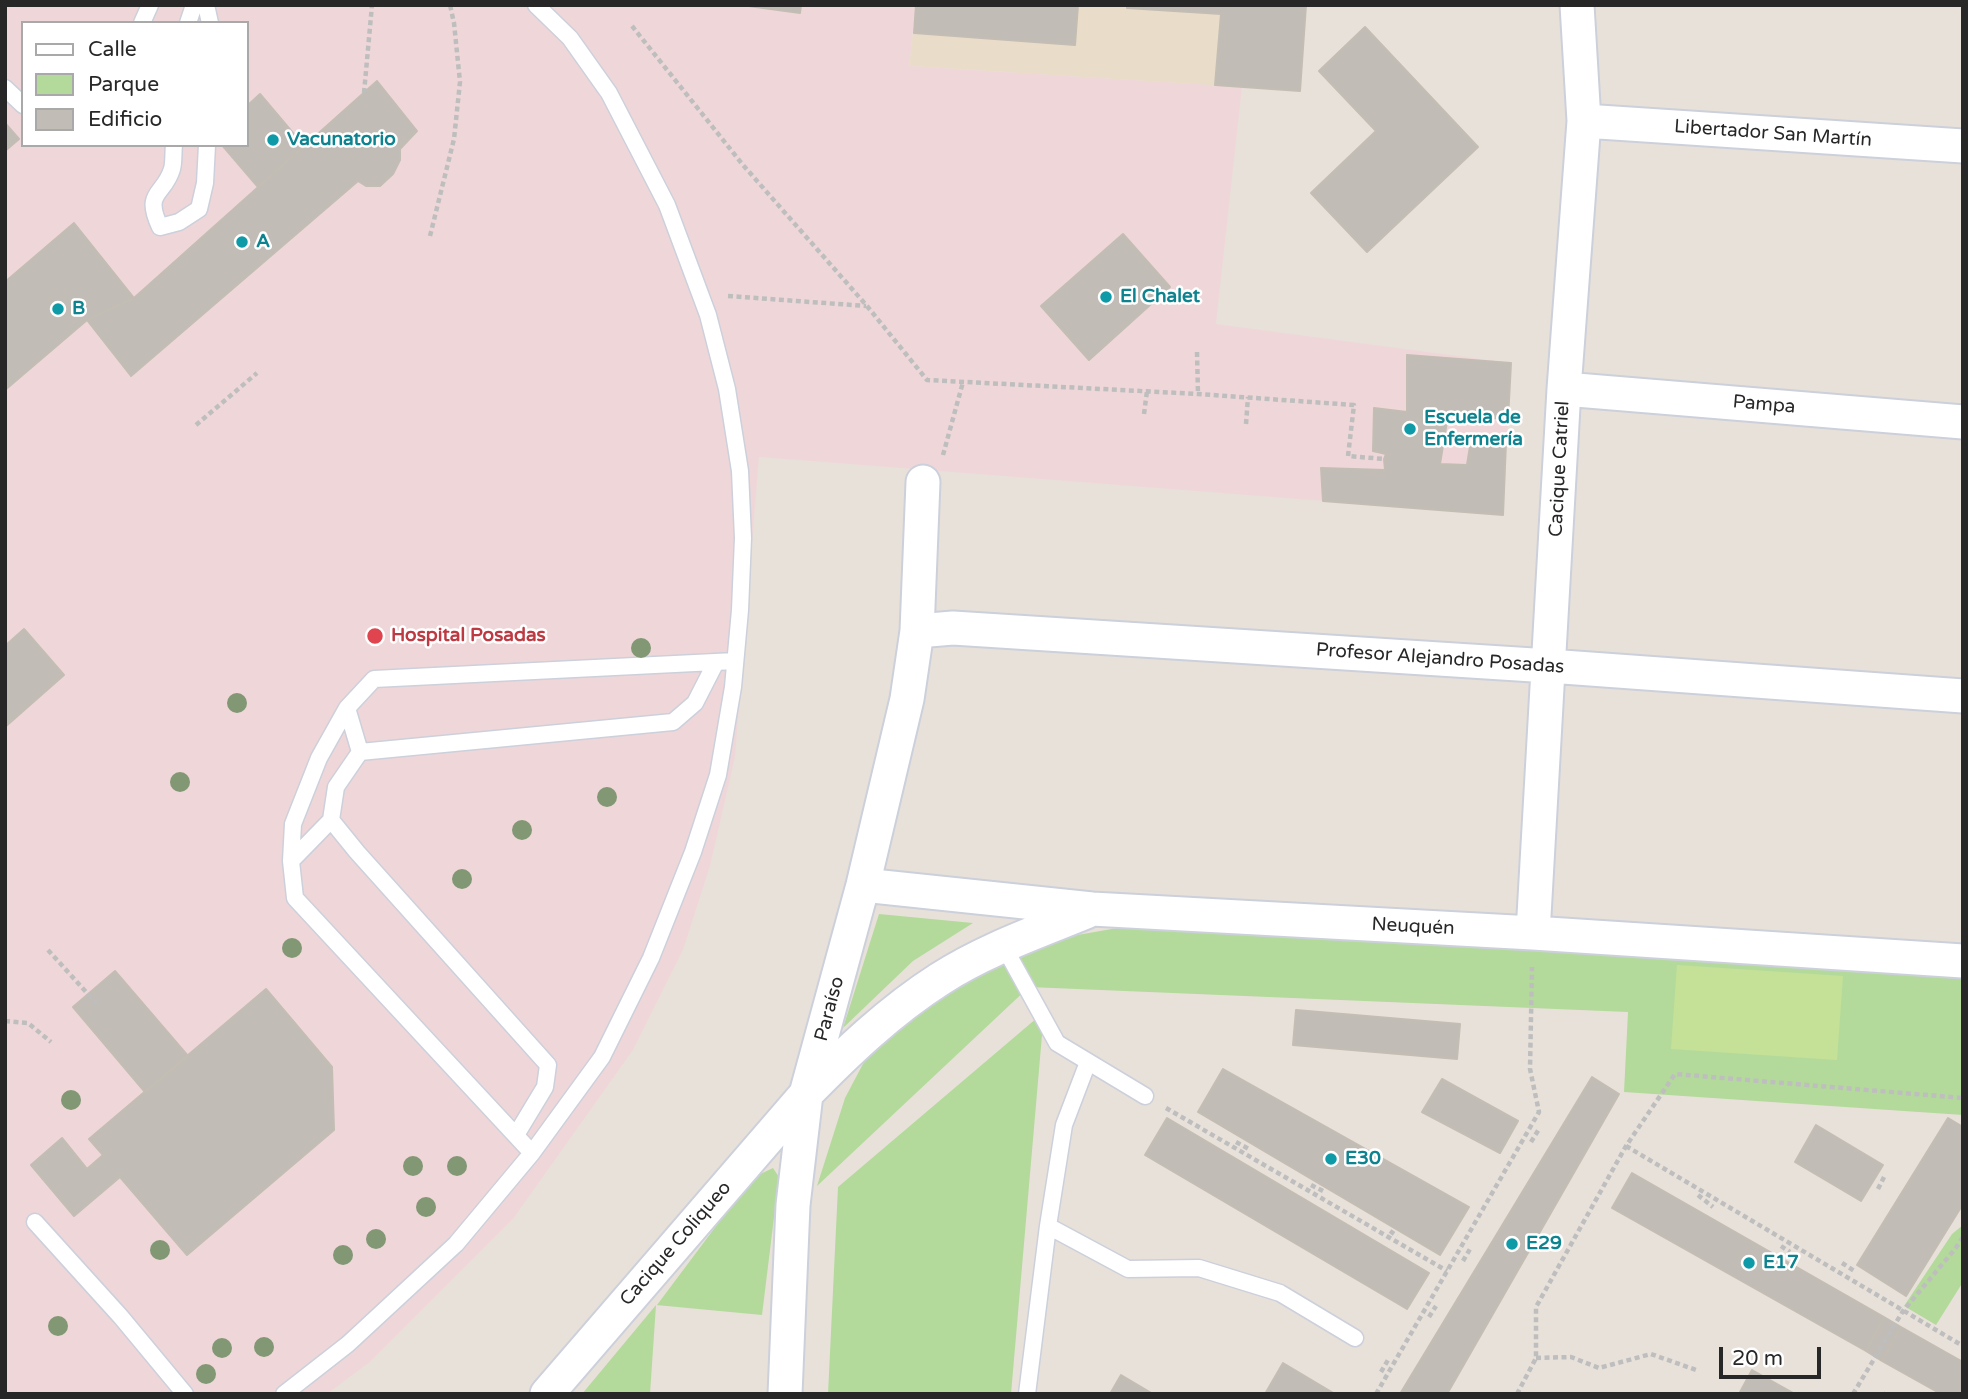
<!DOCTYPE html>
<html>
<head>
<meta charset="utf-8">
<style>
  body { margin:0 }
  #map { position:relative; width:1968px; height:1399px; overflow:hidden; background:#e8e1da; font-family:"Varela Round",sans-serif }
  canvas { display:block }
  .frame { position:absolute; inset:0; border:7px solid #272727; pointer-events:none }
  .legend { position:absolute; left:21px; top:21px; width:228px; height:126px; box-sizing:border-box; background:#fff; border:2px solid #a9a9a9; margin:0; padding:9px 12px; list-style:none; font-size:21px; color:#272727 }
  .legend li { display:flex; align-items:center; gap:14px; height:35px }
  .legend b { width:35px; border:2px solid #a9a9a9 }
  .scale { position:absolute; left:1719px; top:1347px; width:102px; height:32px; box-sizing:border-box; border:4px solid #272727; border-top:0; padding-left:9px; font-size:21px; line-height:24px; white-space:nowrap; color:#272727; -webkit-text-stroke:5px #fff; paint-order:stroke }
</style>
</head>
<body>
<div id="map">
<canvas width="1968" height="1399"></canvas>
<div class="frame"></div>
<ul class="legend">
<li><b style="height:9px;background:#fff"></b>Calle</li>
<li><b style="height:19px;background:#b3da9b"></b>Parque</li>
<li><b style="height:19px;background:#c1bcb5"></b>Edificio</li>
</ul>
<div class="scale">20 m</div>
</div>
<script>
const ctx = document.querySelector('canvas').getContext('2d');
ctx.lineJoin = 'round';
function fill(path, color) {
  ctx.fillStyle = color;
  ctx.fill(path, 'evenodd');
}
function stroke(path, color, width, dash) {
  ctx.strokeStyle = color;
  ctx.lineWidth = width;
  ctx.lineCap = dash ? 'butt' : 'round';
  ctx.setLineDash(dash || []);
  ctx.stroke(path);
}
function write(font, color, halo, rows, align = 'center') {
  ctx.font = font + ' "Varela Round",sans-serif';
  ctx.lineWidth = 5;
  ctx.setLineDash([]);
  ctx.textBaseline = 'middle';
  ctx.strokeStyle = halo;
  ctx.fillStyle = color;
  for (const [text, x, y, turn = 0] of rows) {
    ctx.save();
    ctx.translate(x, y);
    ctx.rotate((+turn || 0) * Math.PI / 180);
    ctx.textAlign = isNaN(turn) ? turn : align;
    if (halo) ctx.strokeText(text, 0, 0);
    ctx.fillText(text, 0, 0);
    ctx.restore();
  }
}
const education = new Path2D(`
  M 916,5 L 1306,5 L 1300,91 L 909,66 Z`);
const medical = new Path2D(`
  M 5,5 L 916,5 L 909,66 L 1242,87 L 1216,324 L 1511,363 L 1503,515 L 759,457 L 735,757 L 710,866 L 683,950 L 633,1050 L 513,1219 L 370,1362 L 327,1394 L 5,1394 ZM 23,23 L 247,23 L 247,145 L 23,145 Z`);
const green = new Path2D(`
  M 879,914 L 973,923 L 913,961 L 843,1028 Z
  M 1123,927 L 1258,936 L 1963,969 L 1963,1115 L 1624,1092 L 1628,1012 L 1029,987 L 817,1186 L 845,1098 L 864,1062 L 928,1001 L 1049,940 Z
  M 1044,1012 L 1011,1394 L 828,1394 L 838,1187 Z
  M 773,1168 L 779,1177 L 762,1315 L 656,1305 L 650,1394 L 582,1394 L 656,1305 L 657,1305 L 752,1178 Z
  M 1963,1225 L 1963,1282 L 1936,1325 L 1904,1306 L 1952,1234 Z`);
const pitch = new Path2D(`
  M 1677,965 L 1843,976 L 1837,1060 L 1671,1049 Z`);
const building = new Path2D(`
  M 741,5 L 801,5 L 800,13 Z
  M 916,5 L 1078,5 L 1075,45 L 914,33 Z
  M 1127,5 L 1306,5 L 1300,91 L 1215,85 L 1221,14 L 1127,8 Z
  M 1365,27 L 1478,147 L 1367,252 L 1311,193 L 1376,131 L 1319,71 Z
  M 377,81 L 417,131 L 400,149 L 400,160 L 393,174 L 380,186 L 366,186 L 358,181 L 131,376 L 87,320 L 134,298 Z
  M 260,94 L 304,146 L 258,187 L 222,145 L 247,145 L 247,106 Z
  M 5,123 L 19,139 L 5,151 Z
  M 74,223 L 134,298 L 87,320 L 5,390 L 5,282 Z
  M 1123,234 L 1170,287 L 1089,360 L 1041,306 Z
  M 1407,355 L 1511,363 L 1508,419 L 1448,415 L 1440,464 L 1467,465 L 1471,440 L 1506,442 L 1503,515 L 1323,501 L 1321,468 L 1385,470 L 1384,459 L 1386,454 L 1373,451 L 1374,408 L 1407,412 Z
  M 24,629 L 64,675 L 5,727 L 5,646 Z
  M 115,971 L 188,1056 L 145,1092 L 73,1007 Z
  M 266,989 L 332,1067 L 334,1130 L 187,1255 L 120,1177 L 74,1216 L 31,1165 L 62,1138 L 87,1169 L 103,1155 L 89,1139 Z
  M 1296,1010 L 1460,1024 L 1457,1059 L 1293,1045 Z
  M 1223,1069 L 1469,1207 L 1440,1255 L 1198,1112 Z
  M 1592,1077 L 1619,1094 L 1447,1394 L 1400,1394 Z
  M 1442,1079 L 1518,1121 L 1500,1153 L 1422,1112 Z
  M 1167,1118 L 1429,1273 L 1407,1309 L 1145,1155 Z
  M 1948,1118 L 1963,1127 L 1963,1204 L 1906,1296 L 1857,1265 Z
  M 1816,1125 L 1883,1165 L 1861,1201 L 1795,1162 Z
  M 1632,1173 L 1884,1317 L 1866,1351 L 1612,1208 Z
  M 1884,1317 L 1901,1327 L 1882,1361 L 1866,1351 Z
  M 1901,1327 L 1963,1362 L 1963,1394 L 1941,1394 L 1882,1361 Z
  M 1283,1363 L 1335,1394 L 1265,1394 Z
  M 1752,1370 L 1795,1394 L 1739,1394 Z
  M 1121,1375 L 1153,1394 L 1110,1394 Z`);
const path = new Path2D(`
  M 632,26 L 743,165 L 867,306 L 927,380 L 1198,394 L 1354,405 L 1348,456 L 1384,459
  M 364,93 L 372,5
  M 430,236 L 454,139 L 460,82 L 454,23 L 450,5
  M 728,296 L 866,306
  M 1197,352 L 1198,394
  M 1144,414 L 1147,391
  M 1246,424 L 1248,397
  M 196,425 L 257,373
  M 943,455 L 963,382
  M 48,950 L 97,1004
  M 5,1021 L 28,1023 L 51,1042
  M 1166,1108 L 1447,1271
  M 1236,1142 L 1249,1149
  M 1531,1142 L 1539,1129
  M 1626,1146 L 1963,1346
  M 1311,1185 L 1323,1191
  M 1878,1189 L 1884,1177
  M 1698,1195 L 1713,1207
  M 1390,1231 L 1397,1236
  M 1781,1246 L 1790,1252
  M 1463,1261 L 1470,1249
  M 1842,1263 L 1856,1272
  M 1429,1317 L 1436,1306
  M 1536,1358 L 1571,1357 L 1599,1368 L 1651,1354 L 1699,1371
  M 1381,1372 L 1388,1360
  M 1883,1393 L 1884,1394
  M 1376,1394 L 1539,1112 L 1530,1069 L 1532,967
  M 1517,1394 L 1536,1358 L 1536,1307 L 1626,1146 L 1675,1074 L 1963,1098
  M 1853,1394 L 1903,1311 L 1955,1249 L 1963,1237`);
const lane = new Path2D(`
  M 206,5 L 210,23
  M 142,23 L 150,5
  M 188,23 L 194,5
  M 5,88 L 23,105
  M 174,145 C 173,153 174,162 172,169 C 164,196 143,191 160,227 L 179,222 L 199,209 L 205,183 L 207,145
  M 347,708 L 360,752
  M 291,861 L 331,820
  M 1003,945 L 1057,1043 L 1145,1096
  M 516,1135 L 545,1087 L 548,1065 L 357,852 L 331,820 L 336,787 L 360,752 L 673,722 L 695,703 L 716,662
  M 532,1153 L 295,898 L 291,861 L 293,824 L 319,758 L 347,708 L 374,679 L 735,661
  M 35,1222 L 121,1317 L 185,1394
  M 1048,1226 L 1128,1269 L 1199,1268 L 1280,1293 L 1355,1338
  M 284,1394 L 348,1344 L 456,1244 L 532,1153 L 602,1057 L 651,958 L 693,852 L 718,775 L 733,687 L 740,610 L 743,538 L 740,471 L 727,389 L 708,315 L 667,205 L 609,93 L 570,38 L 536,5
  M 1027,1394 L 1048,1226 L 1064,1125 L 1088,1062`);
const street = new Path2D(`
  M 1584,121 L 1963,146
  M 1564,389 L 1963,422
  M 917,631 L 953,628 L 1549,666 L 1963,696
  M 863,885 L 1092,909 L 1533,933 L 1963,961
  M 1533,933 L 1564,389 L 1584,121 L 1577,5
  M 547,1394 L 806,1094 C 847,1052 890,1011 940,979 C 985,950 1037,932 1086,912
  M 785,1394 L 793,1205 L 806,1094 L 863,885 L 907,699 L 917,631 L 923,482`);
const trees = [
  [641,648],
  [237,703],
  [180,782],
  [607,797],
  [522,830],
  [462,879],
  [292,948],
  [71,1100],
  [413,1166],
  [457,1166],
  [426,1207],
  [376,1239],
  [160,1250],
  [343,1255],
  [58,1326],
  [264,1347],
  [222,1348],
  [206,1374]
];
const markers = [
  [273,140,7,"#0f9aa8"],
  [242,242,7,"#0f9aa8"],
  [1106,297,7,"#0f9aa8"],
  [58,309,7,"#0f9aa8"],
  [1410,429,7,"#0f9aa8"],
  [375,636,9,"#e0444e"],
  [1331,1159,7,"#0f9aa8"],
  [1512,1244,7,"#0f9aa8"],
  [1749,1263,7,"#0f9aa8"]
];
const streetNames = [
  ["Libertador San Martín",1773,134,4],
  ["Pampa",1764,405,5],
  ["Cacique Catriel",1560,469,-87],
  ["Profesor Alejandro Posadas",1440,659,4],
  ["Neuquén",1413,927,3],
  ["Paraíso",830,1009,-75],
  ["Cacique Coliqueo",676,1244,-49]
];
const cultureNames = [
  ["Vacunatorio",287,140],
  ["A",256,242],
  ["El Chalet",1120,297],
  ["B",72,309],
  ["Escuela de",1424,418],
  ["Enfermería",1424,440],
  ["E30",1345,1159],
  ["E29",1526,1244],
  ["E17",1763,1263]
];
const healthNames = [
  ["Hospital Posadas",391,636]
];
fill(education, '#e9ddca');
fill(medical, '#efd7d9');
fill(green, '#b3da9b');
fill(pitch, '#c5e197');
fill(building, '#c1bcb5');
stroke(building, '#c3bdb4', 2);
stroke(lane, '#ccd0db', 19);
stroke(street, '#ccd0db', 37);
stroke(path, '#bebebe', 4.5, [5, 3.5]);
stroke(lane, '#fff', 16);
stroke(street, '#fff', 33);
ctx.fillStyle = '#829774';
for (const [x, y] of trees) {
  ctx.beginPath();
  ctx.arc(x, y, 10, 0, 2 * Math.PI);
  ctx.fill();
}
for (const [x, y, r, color] of markers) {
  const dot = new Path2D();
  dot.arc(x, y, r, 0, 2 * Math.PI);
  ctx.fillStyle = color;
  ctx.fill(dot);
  stroke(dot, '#fff', 2.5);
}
write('19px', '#272727', '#fff', streetNames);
write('bold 19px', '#0d838f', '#fff', cultureNames, 'left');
write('bold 19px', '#be3a42', '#fff', healthNames, 'left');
</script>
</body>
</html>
